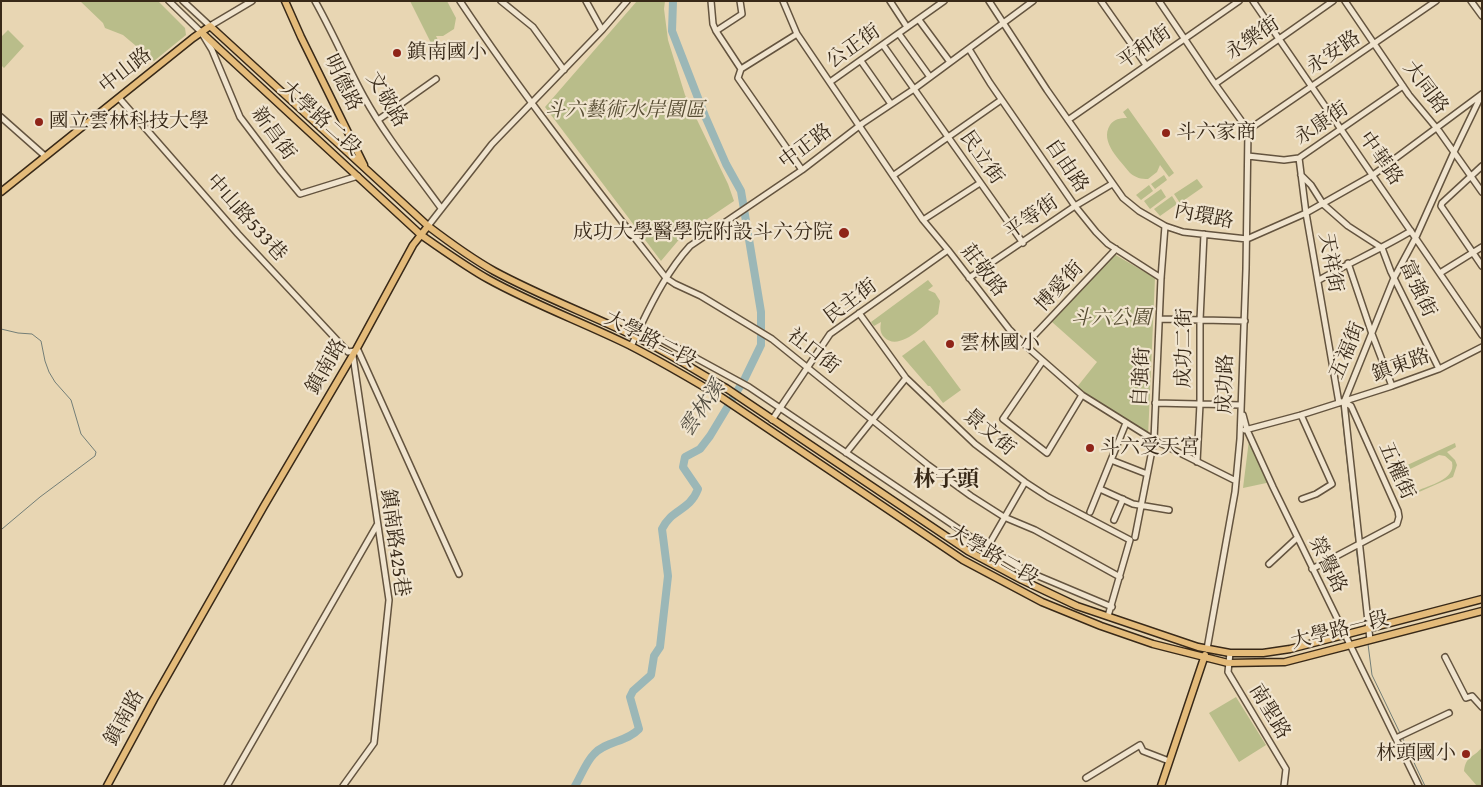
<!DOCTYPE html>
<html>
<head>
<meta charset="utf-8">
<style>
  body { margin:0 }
  #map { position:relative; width:1483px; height:787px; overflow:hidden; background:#e8d6b3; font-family:"Gentium Book Plus",serif }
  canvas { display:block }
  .frame { position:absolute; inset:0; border:2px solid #382918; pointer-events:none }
</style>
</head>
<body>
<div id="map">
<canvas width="1483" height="787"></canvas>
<div class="frame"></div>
</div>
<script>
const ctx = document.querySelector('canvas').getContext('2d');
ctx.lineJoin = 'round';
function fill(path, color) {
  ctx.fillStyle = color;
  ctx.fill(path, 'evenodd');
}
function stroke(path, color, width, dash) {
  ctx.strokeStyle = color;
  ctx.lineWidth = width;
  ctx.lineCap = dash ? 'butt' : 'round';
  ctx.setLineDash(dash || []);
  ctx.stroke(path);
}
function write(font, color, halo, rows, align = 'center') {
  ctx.font = font + ' "Gentium Book Plus","Noto Serif TC",serif';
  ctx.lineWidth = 4.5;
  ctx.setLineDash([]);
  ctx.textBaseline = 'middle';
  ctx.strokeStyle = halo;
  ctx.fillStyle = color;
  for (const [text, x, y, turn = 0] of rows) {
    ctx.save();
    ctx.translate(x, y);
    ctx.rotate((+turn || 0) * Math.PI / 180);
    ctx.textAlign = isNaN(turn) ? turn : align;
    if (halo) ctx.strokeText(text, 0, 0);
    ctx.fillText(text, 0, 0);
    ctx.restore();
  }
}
const green = new Path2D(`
  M 80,1 L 158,1 L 185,28 L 186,35 L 154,61 L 123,35 L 105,28 L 103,23 Z
  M 410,1 L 447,1 L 456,18 L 454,29 L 443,36 L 436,36 L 439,42 L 432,45 Z
  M 637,1 L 665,1 L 664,9 L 668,40 L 685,95 L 728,184 L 734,201 L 682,236 L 661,261 L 545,107 Z
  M 8,30 L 24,46 L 4,68 L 1,65 L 1,37 Z
  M 1128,108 L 1174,173 L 1169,177 L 1160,165 L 1157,172 L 1148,179 C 1141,179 1136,178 1130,173 C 1121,161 1099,142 1110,125 C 1114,119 1120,118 1127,118 L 1123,112 Z
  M 1164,175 L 1167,180 L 1155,189 L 1151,184 Z
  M 1197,179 L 1203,187 L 1180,203 L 1174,194 Z
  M 1149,185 L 1153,191 L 1141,200 L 1136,195 Z
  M 1161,189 L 1166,197 L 1150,209 L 1144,201 Z
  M 1172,196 L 1177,204 L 1160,216 L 1154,209 Z
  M 1114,254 L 1155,278 L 1148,437 L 1077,387 L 1097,362 L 1052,322 Z
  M 928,280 L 933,286 L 928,290 L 935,293 L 940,301 L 938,314 C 925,324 899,353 884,337 C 880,333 880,328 881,322 L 874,326 L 871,322 Z
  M 924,340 L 961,390 L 943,403 L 930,386 L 928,386 L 902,356 Z
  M 1249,440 L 1271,482 L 1243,488 Z
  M 1455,443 L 1456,447 L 1447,452 L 1455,460 L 1457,465 L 1453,477 L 1410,496 C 1399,493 1395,486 1397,475 L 1392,477 L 1390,473 ZM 1439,455 L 1445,456 L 1452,462 C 1456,480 1429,485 1417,491 L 1412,491 L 1405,487 L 1403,481 L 1406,471 Z
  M 1236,697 L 1266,745 L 1239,762 L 1209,713 Z
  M 1482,747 L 1482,786 L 1477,786 L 1464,771 C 1466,755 1474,758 1482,747 Z`);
const stream = new Path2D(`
  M 1479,94 L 1482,89
  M 1,329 L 18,333 L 32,334 L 41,341 L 45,361 L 49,372 L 55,382 L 71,400 L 81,434 L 96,452 L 95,456 L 40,497 L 2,529
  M 1342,399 L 1365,343
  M 1341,405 L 1356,543
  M 1356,547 L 1366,627
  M 1368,644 L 1372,675 L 1400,733
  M 1402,737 L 1425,786`);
const river = new Path2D(`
  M 575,786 C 581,776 586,762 594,754 C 606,741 627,742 639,729 L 630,697 L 633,691 L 651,675 L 654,656 L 660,647 L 668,576 L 662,529 C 672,508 689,512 698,489 L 683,467 L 685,457 L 700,449 L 710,436 L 745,378 L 761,345 L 761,312 L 741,191 L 726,164 L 705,116 L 672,31 L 673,1`);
const minor = new Path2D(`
  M 169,1 L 201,32 L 212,50 L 240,117 L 281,171 L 300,194 L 358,176
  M 183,1 L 210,26 L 252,1
  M 315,1 C 333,33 347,66 364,97 C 386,137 415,172 441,208
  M 460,1 C 524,97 595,187 666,278 L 675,284 L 701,296 L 772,339 L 928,465 L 971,496 L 1004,517 L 1035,530 L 1120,577
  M 501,1 L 533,27 L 564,70
  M 586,1 L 602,30
  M 711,1 L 713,24 L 716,31 L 741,69
  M 783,1 L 797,34 L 923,220 L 948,250 L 1009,329 L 1025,345 L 1082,395 L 1154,440 L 1236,481
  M 890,1 L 907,27
  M 989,1 L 1047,90 L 1123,198 L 1139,211 L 1165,226 L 1183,232 L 1247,239 L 1306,213 L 1373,175 L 1482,94
  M 1101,1 L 1146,65
  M 1159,1 L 1215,84 L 1248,130 L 1246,269 L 1240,439 L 1235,492 L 1207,649
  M 1253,1 L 1482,335
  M 1345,1 L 1409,95 L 1439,131 L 1482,192
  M 1471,1 L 1482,16
  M 919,20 L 950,62
  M 716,31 L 742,14 L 740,1
  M 899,34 L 930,77
  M 883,45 L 1023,243
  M 969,49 L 990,83 L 1075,206 L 1096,232 L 1108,244 L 1161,278
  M 861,61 L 891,104
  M 741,69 L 738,78 L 802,170
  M 741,69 L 797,34
  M 830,82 L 944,1
  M 1215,84 L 1333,1
  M 119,98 L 238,234 L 348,352 L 355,351
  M 1,117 L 45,156
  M 378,120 L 436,79
  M 1068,120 L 1239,1
  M 1248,130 L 1436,1
  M 1248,156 L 1284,160 L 1299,158 L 1403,86
  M 1299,158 L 1306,213 L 1339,403
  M 1482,166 L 1442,203 L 1441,206 L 1482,266
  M 894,175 L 1001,100
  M 1301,175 L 1311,185 L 1323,204 L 1348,226 L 1382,248 L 1391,272 L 1439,369
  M 923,220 L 980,183
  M 428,226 L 492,144 L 602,30 L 627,1
  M 1348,263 L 1372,334 L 1392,386
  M 1440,273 L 1482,247
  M 969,278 L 1075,206 L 1112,184
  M 1319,280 C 1349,263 1381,249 1411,231
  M 859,313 L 906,378 L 975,444 L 1025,482 L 1048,497 L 1130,540 L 1108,616
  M 1160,319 L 1245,321
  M 639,327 L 749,387 L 987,548 L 1024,570 L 1112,607
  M 1025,345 L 1116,249
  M 631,346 C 635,339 637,332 641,325 C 654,298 669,269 690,246 L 802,170 L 863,123 L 914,89 L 1033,1
  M 357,348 L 459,574
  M 1042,362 L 1003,419 L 1047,453 L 1082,395
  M 1155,403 L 1241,405
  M 1243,415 L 1247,430 L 1273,487 L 1419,786
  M 1301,415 L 1332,484 L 1316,494 L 1302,499
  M 772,420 L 830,334 L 948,250
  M 1245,430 L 1301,415 L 1392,386 L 1439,369 L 1482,347
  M 846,453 L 906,378
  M 1111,460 L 1147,474
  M 1197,462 L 1200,404 L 1200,320 L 1204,234
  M 1100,489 L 1133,504 L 1169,510
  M 1090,512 L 1126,423
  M 1114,520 L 1123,499
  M 1135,537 L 1154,440 L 1161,278 L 1165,226
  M 987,548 L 1025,482
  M 1269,564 L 1297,538
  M 1312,569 L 1397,524 L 1399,517 L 1398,511 L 1351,406 L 1344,402
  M 1370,640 L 1344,402 L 1394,278 L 1416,237 L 1454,152 L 1481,96
  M 1230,653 L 1228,672 L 1286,769 L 1284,786
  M 1445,657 L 1466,698 L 1472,696 L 1482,707
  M 1396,738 L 1449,713
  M 1086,778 L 1140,745 L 1143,751 L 1169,761
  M 227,786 L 377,525
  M 343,786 L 374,743 L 389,600 L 353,356`);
const major = new Path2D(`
  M 285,1 L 301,37 L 364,165
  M 201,32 L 421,235 C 443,250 465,266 488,279 C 533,304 582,322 629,345 C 660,361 691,379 721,397 L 963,560 L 1042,602 L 1101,626 L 1153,644 L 1228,663 L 1285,662 L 1482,611
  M 1,192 L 193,38 L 210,26 L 428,226 C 449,242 471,258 494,271 C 540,296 589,314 636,337 C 667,352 696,371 726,388 L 968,551 L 1022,580 L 1077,606 L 1198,647 L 1230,653 L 1263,653 L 1290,649 L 1482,599
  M 107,786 L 154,699 L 264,506 L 357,348 L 413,245 L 428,226
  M 1161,786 L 1205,655`);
const markers = [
  [397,53,5,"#8f2418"],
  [39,122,5,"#8f2418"],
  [1166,133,5,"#8f2418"],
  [844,233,6,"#8f2418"],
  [950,344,5,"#8f2418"],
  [1090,448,5,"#8f2418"],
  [1466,754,5,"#8f2418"]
];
const streetNames = [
  ["永樂街",1253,39,-34],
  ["公正街",854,47,-35],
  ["平和街",1145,48,-35],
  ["永安路",1334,53,-34],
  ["中山路",126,71,-38],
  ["明德路",342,83,64],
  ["大同路",1425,88,53],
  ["文敬路",386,100,59],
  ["大學路二段",320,119,42],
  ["永康街",1322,124,-34],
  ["新昌街",273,134,54],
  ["中正路",806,147,-37],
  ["民立街",981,158,55],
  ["中華路",1380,159,55],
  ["自由路",1066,166,56],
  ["內環路",1204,217,11],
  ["中山路533巷",246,218,48],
  ["平等街",1032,218,-35],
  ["天祥街",1330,263,80],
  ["莊敬路",983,271,52],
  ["博愛街",1060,287,-47],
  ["富強街",1417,289,65],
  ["民主街",851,302,-37],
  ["大學路二段",650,340,27],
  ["成功二街",1185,348,-89],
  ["五福街",1348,351,-67],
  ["社口街",813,352,38],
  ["鎮東路",1401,366,-20],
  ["鎮南路",327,367,-60],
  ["自強街",1142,377,-87],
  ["成功路",1226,384,-88],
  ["景文街",989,433,40],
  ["五權街",1396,471,66],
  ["鎮南路425巷",394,543,82],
  ["大學路二段",993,556,30],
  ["榮譽路",1327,565,64],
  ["大學路一段",1340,631,-14],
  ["南聖路",1269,712,59],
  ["鎮南路",125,718,-61]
];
const poiNames = [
  ["鎮南國小",407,53],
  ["國立雲林科技大學",49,122],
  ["斗六家商",1176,133],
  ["成功大學醫學院附設斗六分院",833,233,"right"],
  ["雲林國小",960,344],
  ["斗六受天宮",1100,448],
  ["林頭國小",1456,754,"right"]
];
const parkNames = [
  ["斗六藝術水岸園區",625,111],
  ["斗六公園",1111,319]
];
const waterNames = [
  ["雲林溪",703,409,-55]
];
const quarterNames = [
  ["林子頭",946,480]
];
fill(green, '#b9bd8a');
stroke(stream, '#737e77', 1);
stroke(river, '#9bb7b7', 8);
stroke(minor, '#64543f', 8);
stroke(major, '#382918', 9);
stroke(minor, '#f0e4ce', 5);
stroke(major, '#e4bb7a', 6);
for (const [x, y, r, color] of markers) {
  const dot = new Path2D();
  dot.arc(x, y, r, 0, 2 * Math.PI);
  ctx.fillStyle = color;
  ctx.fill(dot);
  stroke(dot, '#f0e4ce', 2);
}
write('20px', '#382918', '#f0e4ce', streetNames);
write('20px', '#382918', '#f0e4ce', poiNames, 'left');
write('italic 20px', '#584e34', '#f0e4ce', parkNames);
write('italic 21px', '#514c40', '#f0e4ce', waterNames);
write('bold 22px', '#382918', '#f0e4ce', quarterNames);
</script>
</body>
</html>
